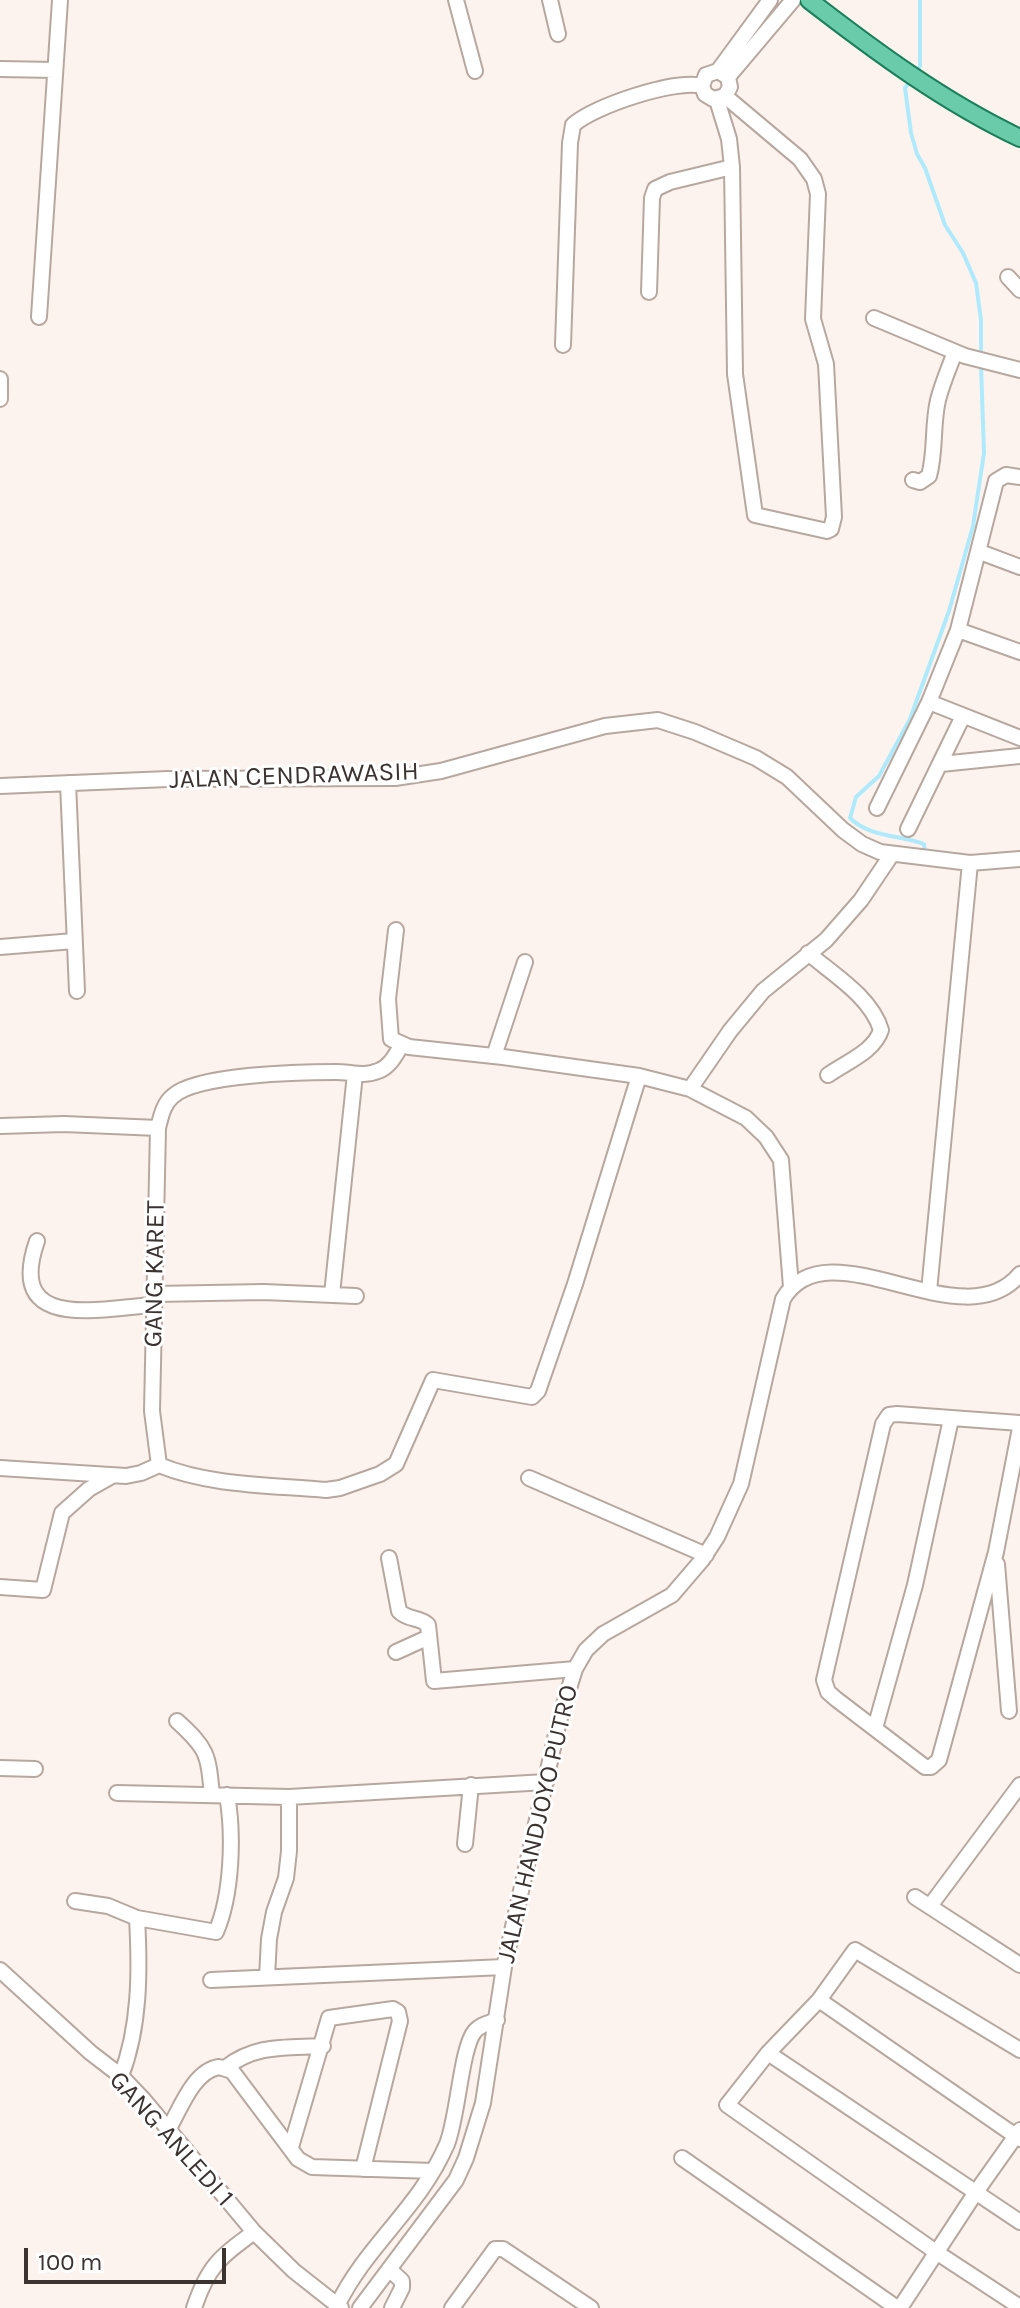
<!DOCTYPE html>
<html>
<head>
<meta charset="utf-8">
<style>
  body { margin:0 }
  #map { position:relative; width:1020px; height:2308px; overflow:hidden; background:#fdf3ee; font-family:Karla,sans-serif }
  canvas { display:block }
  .scale { position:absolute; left:24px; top:2248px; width:202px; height:36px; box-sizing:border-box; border:4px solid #3a3330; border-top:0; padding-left:10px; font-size:24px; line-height:28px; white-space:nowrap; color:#3a3330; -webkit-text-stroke:6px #fff; paint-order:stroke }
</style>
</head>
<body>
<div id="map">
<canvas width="1020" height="2308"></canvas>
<div class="scale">100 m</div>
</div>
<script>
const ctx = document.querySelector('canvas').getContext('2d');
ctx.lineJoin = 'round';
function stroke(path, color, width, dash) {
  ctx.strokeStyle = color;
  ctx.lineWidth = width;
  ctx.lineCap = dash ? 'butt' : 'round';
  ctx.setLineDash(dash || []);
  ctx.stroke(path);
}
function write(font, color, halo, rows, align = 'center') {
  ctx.font = font + ' Karla,sans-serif';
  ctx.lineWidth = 6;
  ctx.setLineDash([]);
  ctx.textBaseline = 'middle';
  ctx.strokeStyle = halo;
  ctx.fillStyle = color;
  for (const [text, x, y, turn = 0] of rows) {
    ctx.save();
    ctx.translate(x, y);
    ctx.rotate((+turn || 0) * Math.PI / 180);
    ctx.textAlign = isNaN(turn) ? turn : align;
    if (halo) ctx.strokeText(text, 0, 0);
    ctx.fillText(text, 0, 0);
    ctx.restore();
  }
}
const stream = new Path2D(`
  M 917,71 L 920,66 L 920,0
  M 912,79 L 905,88 L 911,133 L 917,154 L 925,168 L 945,225 L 963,253 L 976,283 L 981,320 L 981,357
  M 925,852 L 924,844 C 900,835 869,837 850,818 L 856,797 L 879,776 L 910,719 L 949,611 L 973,526 L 984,453 L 981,365`);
const minor = new Path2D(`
  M 456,0 L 475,71
  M 550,0 L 558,34
  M 0,69 L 55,70
  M 718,71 L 770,0
  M 728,77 L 718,71 L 706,75 L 702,86 L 705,94 L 713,99 L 725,96 L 730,87 L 728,77 L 793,0
  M 717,100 L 729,139 L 732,167 L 735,374 L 755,515 L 827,531 L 831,529 L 834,517 L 826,364 L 813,319 L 818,194 L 814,179 L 800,159 L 725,96
  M 1008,277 L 1020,290
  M 649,292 L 652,198 L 655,189 L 670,182 L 732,167
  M 39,317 L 60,0
  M 874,318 L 965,356 L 1020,370
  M 563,345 L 570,143 L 573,125 C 594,106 675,79 702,86
  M 0,379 L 0,399
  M 913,480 L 920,482 L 929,476 C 936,451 932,426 938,400 C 942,384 949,368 955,352
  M 980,552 L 1020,567
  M 958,630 L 1020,652
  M 929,702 L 1020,738
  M 941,764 L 1020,756
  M 68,783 L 77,991
  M 0,786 L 168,779 L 395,778 L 441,771 L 605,726 L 658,720 L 695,732 L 756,758 L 787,777 L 843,830 L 862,844 L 880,852 L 970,863 L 1020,859
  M 877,808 L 929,702 L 958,630 L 996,481 L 1006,475 L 1020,477
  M 908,829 L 963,716
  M 396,930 L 388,999 L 391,1039 L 409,1047 L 503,1057 L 639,1076 L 690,1089 L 746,1118 L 766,1137 L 781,1160 L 791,1287
  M 0,947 L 74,941
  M 808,953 C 834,975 871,997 881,1030 C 874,1052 846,1062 828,1075
  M 402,1044 C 396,1054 390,1067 378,1071 C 364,1077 351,1072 336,1072 C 302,1072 197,1074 173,1096 C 163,1104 161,1117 158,1128 L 152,1411 L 159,1465 C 210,1486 270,1485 326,1490 L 340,1488 L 380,1474 L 396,1464 L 433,1380 L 532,1397 L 538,1391 L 575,1284 L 639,1076
  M 494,1056 L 525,962
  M 690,1089 L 730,1031 L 763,991 L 826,940 L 861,900 L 892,854
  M 0,1126 L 64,1124 L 158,1128
  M 37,1241 C 5,1333 101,1308 153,1305
  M 929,1291 L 970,863
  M 155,1294 L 264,1292 L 356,1296
  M 332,1294 L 355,1074
  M 1020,1423 L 897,1414 L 889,1415 L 883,1424 L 824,1680 L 828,1692 L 836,1699 L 925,1767 L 931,1767 L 939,1760 L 996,1552 L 1020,1428
  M 0,1468 L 126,1476 L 141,1473 L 159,1465
  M 529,1478 L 706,1555
  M 389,1558 L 399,1611 C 407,1620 420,1617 428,1625 L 434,1681 L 575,1669
  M 997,1564 L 1009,1711
  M 0,1587 L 43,1590 L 62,1513 L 89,1489 L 112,1476
  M 396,1652 L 429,1637
  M 177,1721 C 208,1749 208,1754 212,1795
  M 875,1728 L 915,1585 L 951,1419
  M 0,1768 L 35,1769
  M 117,1793 L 289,1797 L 546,1782
  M 465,1844 L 471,1785
  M 915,1897 L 1020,1965
  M 75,1901 L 108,1906 L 137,1918 L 216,1932 C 232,1895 234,1835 227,1795
  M 930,1906 L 1020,1785
  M 0,1970 L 91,2053 L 121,2076 L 143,2099 L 254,2232 L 294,2271 L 341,2308
  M 267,1977 L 269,1939 L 274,1912 L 286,1878 L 289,1851 L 289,1797
  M 211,1980 L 504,1967
  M 819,2000 L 1020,2139
  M 1020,2050 L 855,1950 L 819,2000 L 768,2053 L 727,2105 L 936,2252 L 1020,2307
  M 768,2053 L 1020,2222
  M 225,2068 C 256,2044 285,2048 323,2046
  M 121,2076 C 140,2027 140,1971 137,1918
  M 168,2130 C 180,2110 193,2071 219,2067 L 232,2071 L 298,2159 L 312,2167 L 433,2171
  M 291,2147 L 329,2018 L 393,2009 L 398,2012 L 400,2021 L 363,2169
  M 682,2158 L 897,2308
  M 389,2269 L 402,2281 L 402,2288 L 392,2308
  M 337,2306 C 367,2244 419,2209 447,2144 C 458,2117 461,2047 475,2031 C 480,2025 489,2023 497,2020
  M 194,2308 C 208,2266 219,2258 254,2232
  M 360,2308 L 456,2180 L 466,2158 L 483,2103 L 504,1967 L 559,1721 L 575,1669 L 586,1650 L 603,1634 L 672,1595 L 702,1560 L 717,1537 L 741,1484 L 783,1299 C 828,1222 963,1344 1020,1274
  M 452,2308 L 495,2249 L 503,2249 L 591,2308
  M 900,2308 L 976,2192 L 1020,2130`);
const major = new Path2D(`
  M 809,0 C 875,51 944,102 1020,138`);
const streetNames = [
  ["JALAN CENDRAWASIH",294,776,-2],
  ["GANG KARET",155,1274,-89],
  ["JALAN HANDJOYO PUTRO",538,1824,-77],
  ["GANG ANLEDI 1",171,2139,48]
];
stroke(stream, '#aeeafc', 4);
stroke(minor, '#b7a89f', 18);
stroke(major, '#18805a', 20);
stroke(minor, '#fff', 14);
stroke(major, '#69cbaa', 16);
write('26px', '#3a3330', '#fff', streetNames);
</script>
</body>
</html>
